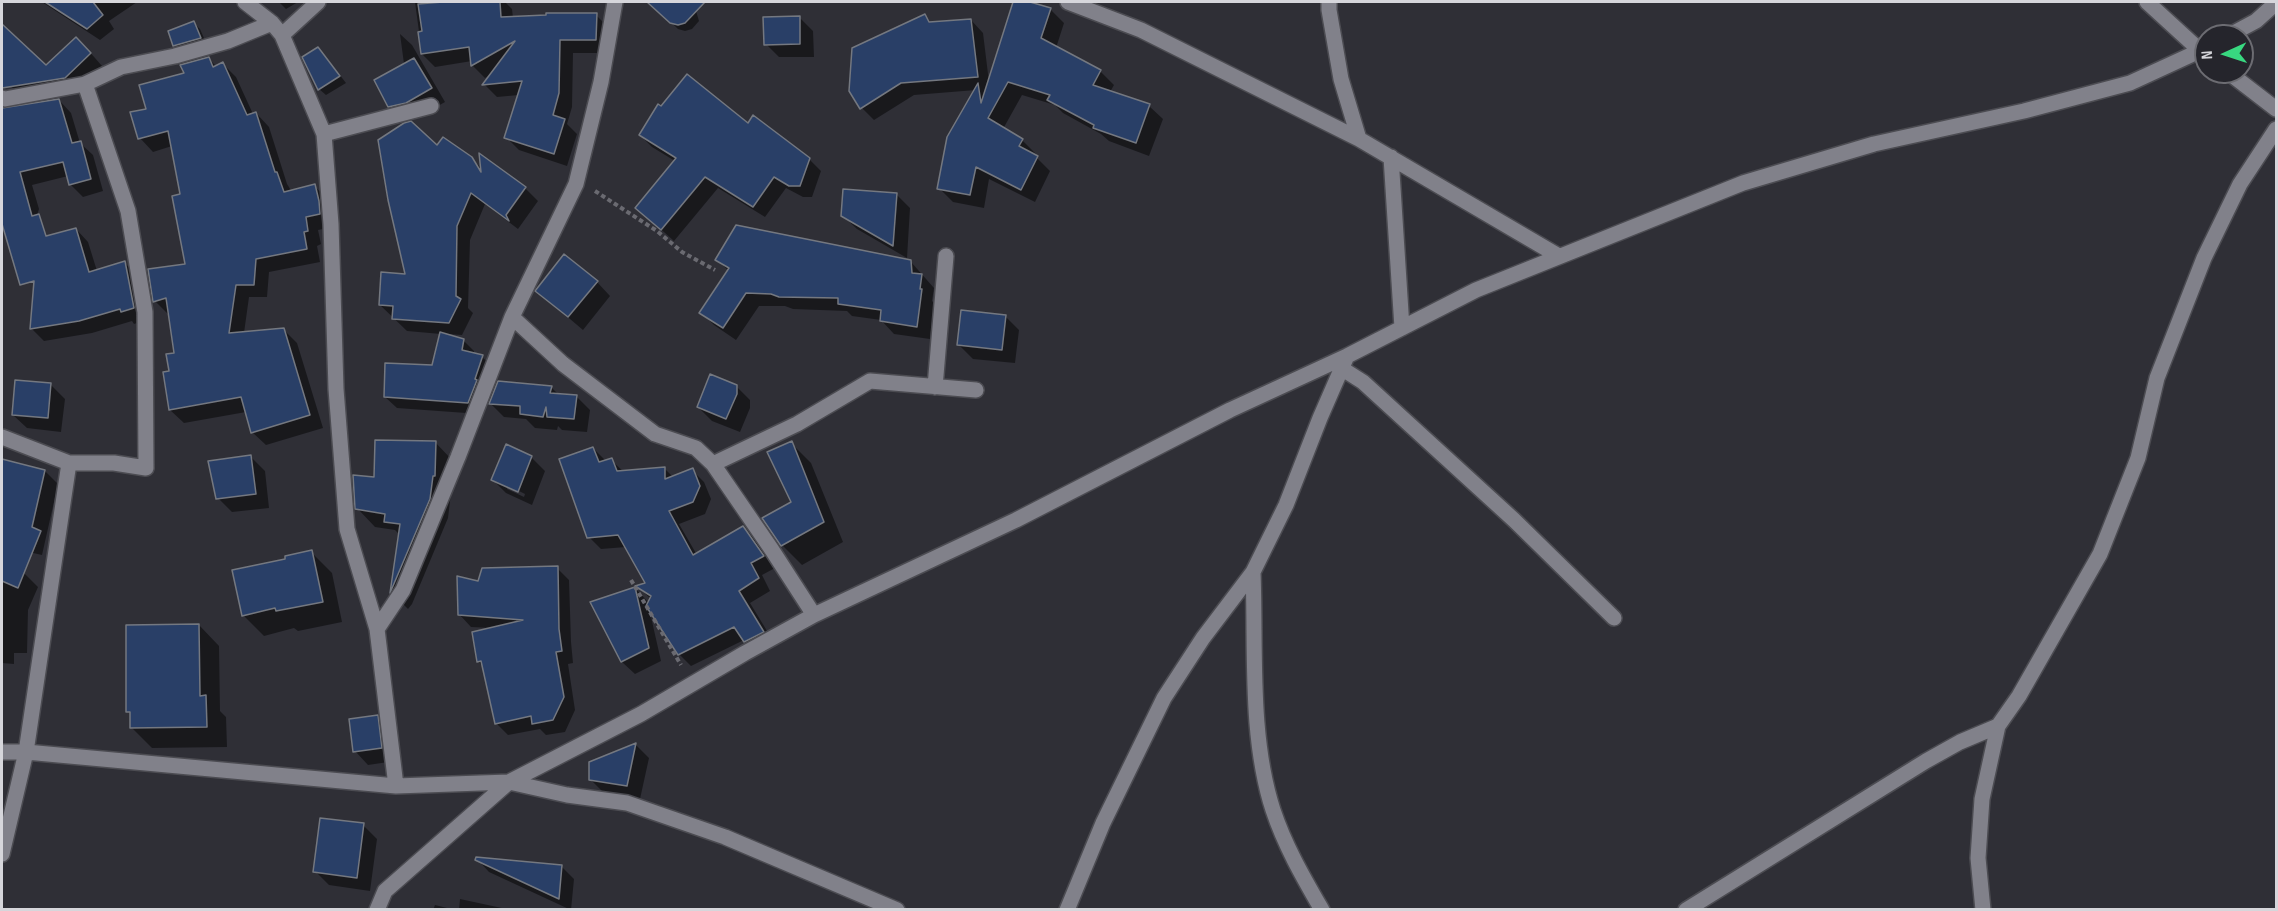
<!DOCTYPE html>
<html>
<head>
<meta charset="utf-8">
<style>
  body { margin:0 }
  #map { position:relative; width:2278px; height:911px; overflow:hidden; background:#2f2f36; font-family:"Sofia Sans Condensed",sans-serif }
  canvas { display:block }
  .frame { position:absolute; inset:0; border:3px solid #d6d6db; pointer-events:none }
  .north { position:absolute; left:2194px; top:24px; width:60px; height:60px; box-sizing:border-box; background:#25252c; border:2px solid #6c6c72; border-radius:50%; rotate:267deg; font-size:16px; font-weight:700; line-height:24px; text-align:center; color:#d6d6db }
  .north::after { content:''; display:block; margin:auto; width:21px; height:27px; background:#38d880; clip-path:polygon(50% 0,100% 100%,50% 72%,0 100%) }
</style>
</head>
<body>
<div id="map">
<canvas width="2278" height="911"></canvas>
<div class="frame"></div>
<div class="north">N</div>
</div>
<script>
const ctx = document.querySelector('canvas').getContext('2d');
ctx.lineJoin = 'round';
function fill(path, color) {
  ctx.fillStyle = color;
  ctx.fill(path, 'evenodd');
}
function stroke(path, color, width, dash) {
  ctx.strokeStyle = color;
  ctx.lineWidth = width;
  ctx.lineCap = dash ? 'butt' : 'round';
  ctx.setLineDash(dash || []);
  ctx.stroke(path);
}
const shadow = new Path2D(`
  M 42,2 L 137,2 L 109,21 L 114,29 L 100,40 Z
  M 279,2 L 298,2 L 286,9 Z
  M 415,2 L 505,2 L 512,9 L 513,18 L 596,15 L 609,28 L 609,53 L 573,53 L 572,107 L 567,124 L 577,134 L 567,166 L 519,150 L 506,137 L 519,95 L 497,97 L 484,84 L 492,74 L 485,78 L 472,65 L 472,61 L 435,67 L 422,54 Z
  M 668,2 L 687,2 L 696,11 L 699,21 L 692,29 L 685,31 L 678,29 L 666,17 L 665,4 Z
  M 1014,2 L 1025,2 L 1050,9 L 1064,23 L 1056,48 L 1100,71 L 1114,85 L 1110,92 L 1149,106 L 1163,119 L 1149,156 L 1109,141 L 1101,134 L 1063,113 L 1055,105 L 1022,95 L 1003,129 L 1022,140 L 1036,154 L 1035,156 L 1050,171 L 1035,202 L 989,179 L 984,208 L 953,202 L 939,188 L 976,90 L 914,95 L 874,120 L 862,108 L 924,16 L 932,24 L 971,20 L 983,33 L 989,82 Z
  M 799,17 L 813,31 L 814,57 L 779,57 L 765,43 Z
  M 193,22 L 200,29 L 207,45 L 181,52 L 175,45 Z
  M 5,29 L 46,67 L 88,50 L 102,66 L 77,89 L 28,98 L 2,81 L 2,32 Z
  M 400,34 L 412,45 L 445,102 L 422,115 L 409,101 Z
  M 325,56 L 346,83 L 326,95 L 319,89 Z
  M 208,58 L 217,67 L 223,64 L 236,77 L 253,114 L 256,113 L 269,127 L 287,184 L 292,192 L 314,186 L 328,199 L 333,227 L 318,230 L 321,244 L 317,246 L 320,262 L 269,272 L 267,297 L 249,297 L 244,333 L 284,330 L 297,343 L 323,428 L 266,445 L 252,432 L 246,412 L 184,423 L 170,410 L 175,354 L 170,314 L 168,314 L 155,301 L 187,265 L 182,195 L 172,146 L 153,152 L 140,138 L 148,110 L 186,74 Z
  M 59,100 L 71,113 L 80,143 L 93,155 L 103,191 L 83,197 L 70,184 L 68,176 L 32,185 L 39,209 L 22,261 L 11,249 L 2,219 L 2,118 L 27,114 Z
  M 661,109 L 748,126 L 809,159 L 821,171 L 812,197 L 803,197 L 786,188 L 765,217 L 718,188 L 674,241 L 637,208 L 675,161 L 652,147 L 640,135 Z
  M 437,147 L 471,158 L 482,169 L 481,156 L 525,188 L 538,201 L 518,229 L 485,204 L 470,240 L 468,308 L 473,313 L 462,335 L 447,334 L 463,340 L 474,351 L 474,355 L 482,357 L 494,368 L 480,414 L 397,408 L 385,397 L 433,367 L 441,334 L 407,331 L 380,305 L 407,276 Z
  M 896,194 L 910,208 L 907,258 L 857,229 L 842,215 Z
  M 76,229 L 88,242 L 97,271 L 125,263 L 137,276 L 146,320 L 134,324 L 132,321 L 92,333 L 44,341 L 31,328 Z
  M 717,260 L 911,262 L 934,288 L 932,301 L 934,303 L 930,339 L 894,334 L 881,320 L 852,316 L 847,311 L 793,309 L 785,306 L 759,306 L 736,340 L 714,325 L 701,312 L 729,271 Z
  M 597,282 L 610,296 L 583,330 L 537,291 Z
  M 1005,316 L 1019,330 L 1015,363 L 973,359 L 959,345 Z
  M 499,383 L 552,388 L 559,395 L 576,396 L 590,410 L 587,432 L 562,430 L 558,426 L 557,430 L 535,428 L 526,419 L 504,417 L 491,404 Z
  M 51,385 L 65,399 L 61,432 L 27,428 L 13,415 Z
  M 736,386 L 750,400 L 750,408 L 740,432 L 712,421 L 698,407 Z
  M 435,442 L 453,461 L 453,493 L 451,493 L 448,518 L 412,604 L 408,609 L 391,592 L 400,535 L 395,530 L 375,527 L 357,508 L 376,479 Z
  M 791,443 L 811,463 L 843,542 L 802,565 L 782,545 L 793,503 Z
  M 593,448 L 606,461 L 611,460 L 624,472 L 665,469 L 673,477 L 692,470 L 704,482 L 711,499 L 705,514 L 679,524 L 697,555 L 743,527 L 755,540 L 775,568 L 762,575 L 770,591 L 750,603 L 775,644 L 757,654 L 744,640 L 691,666 L 679,654 L 649,608 L 661,661 L 635,674 L 622,662 L 592,603 L 635,588 L 649,603 L 651,599 L 638,587 L 647,584 L 626,547 L 601,549 L 589,537 Z
  M 251,457 L 265,471 L 269,508 L 232,512 L 218,498 Z
  M 531,457 L 545,471 L 532,505 L 506,493 L 492,479 ZM 507,485 L 525,494 L 524,497 L 507,489 Z
  M 2,461 L 45,471 L 58,484 L 42,555 L 2,546 Z
  M 311,552 L 332,573 L 342,622 L 298,631 L 294,628 L 264,636 L 243,615 L 287,560 Z
  M 557,568 L 569,580 L 571,642 L 573,663 L 568,664 L 575,710 L 565,732 L 546,735 L 540,729 L 508,735 L 496,723 L 484,668 L 478,661 L 492,628 L 471,627 L 459,614 L 479,583 Z
  M 2,571 L 24,573 L 38,587 L 28,610 L 27,653 L 14,653 L 14,664 L 2,663 Z
  M 199,625 L 219,646 L 220,711 L 226,717 L 227,747 L 152,748 L 132,728 L 131,715 L 128,711 Z
  M 377,716 L 391,730 L 395,761 L 368,765 L 355,751 Z
  M 636,745 L 649,758 L 640,799 L 605,794 L 591,780 L 591,763 Z
  M 363,825 L 377,839 L 370,891 L 329,885 L 315,871 Z
  M 477,859 L 562,867 L 574,879 L 571,910 L 489,872 Z
  M 460,899 L 511,910 L 459,910 Z
  M 435,905 L 455,910 L 433,910 Z`);
const building = new Path2D(`
  M 45,2 L 93,2 L 103,15 L 87,29 Z
  M 443,2 L 500,2 L 501,17 L 546,15 L 546,13 L 597,13 L 596,40 L 560,40 L 559,93 L 553,115 L 565,119 L 554,154 L 504,138 L 522,81 L 482,85 L 515,41 L 471,66 L 469,47 L 421,54 L 418,32 L 422,31 L 418,4 Z
  M 647,2 L 705,2 L 685,23 L 678,25 L 670,23 Z
  M 1013,2 L 1030,2 L 1051,8 L 1041,38 L 1101,70 L 1093,85 L 1150,104 L 1136,143 L 1093,128 L 1094,125 L 1047,100 L 1050,95 L 1008,82 L 988,118 L 1023,139 L 1019,146 L 1038,156 L 1021,190 L 976,167 L 970,195 L 937,189 L 947,137 L 978,83 L 981,103 Z
  M 925,14 L 929,22 L 971,19 L 978,77 L 901,83 L 860,109 L 849,91 L 852,48 Z
  M 800,16 L 800,44 L 764,45 L 763,17 Z
  M 194,21 L 201,38 L 173,46 L 168,31 Z
  M 2,24 L 46,65 L 76,37 L 91,53 L 65,78 L 2,88 Z
  M 318,47 L 340,76 L 318,90 L 302,57 Z
  M 209,57 L 213,67 L 223,62 L 247,115 L 256,112 L 275,172 L 277,172 L 284,192 L 315,184 L 319,201 L 320,214 L 306,217 L 308,231 L 304,232 L 307,249 L 256,259 L 254,285 L 236,285 L 229,333 L 284,328 L 310,415 L 251,433 L 241,397 L 169,410 L 163,372 L 169,371 L 166,354 L 174,353 L 166,298 L 153,302 L 148,269 L 185,264 L 172,196 L 180,194 L 168,131 L 138,139 L 130,112 L 146,109 L 139,85 L 184,73 L 180,65 Z
  M 414,58 L 432,88 L 406,103 L 388,107 L 374,80 Z
  M 687,74 L 748,123 L 753,115 L 810,158 L 800,186 L 789,186 L 774,177 L 753,207 L 705,177 L 661,230 L 635,208 L 676,158 L 639,135 L 658,104 L 661,106 Z
  M 59,99 L 72,143 L 81,141 L 91,179 L 69,185 L 63,162 L 20,172 L 32,216 L 39,214 L 46,236 L 76,228 L 89,272 L 125,261 L 134,308 L 121,312 L 120,309 L 79,321 L 30,329 L 34,281 L 20,285 L 2,224 L 2,108 Z
  M 411,121 L 437,145 L 443,137 L 472,157 L 481,172 L 479,153 L 526,187 L 506,215 L 509,221 L 471,193 L 457,226 L 456,296 L 461,299 L 449,323 L 392,319 L 393,306 L 379,305 L 381,272 L 405,274 L 388,200 L 378,140 L 404,123 Z
  M 843,189 L 897,193 L 893,246 L 841,216 Z
  M 736,225 L 911,260 L 912,273 L 922,274 L 920,289 L 922,289 L 917,327 L 880,321 L 881,310 L 838,304 L 838,298 L 779,297 L 771,294 L 746,293 L 723,328 L 699,313 L 729,268 L 715,260 Z
  M 564,254 L 598,281 L 568,317 L 535,291 Z
  M 961,310 L 1006,315 L 1002,350 L 957,345 Z
  M 440,332 L 464,339 L 462,350 L 483,355 L 475,379 L 477,380 L 468,403 L 384,397 L 385,363 L 432,365 Z
  M 710,374 L 737,385 L 737,394 L 726,419 L 697,407 Z
  M 15,380 L 51,383 L 48,418 L 12,415 Z
  M 498,381 L 552,386 L 550,393 L 577,395 L 574,419 L 547,417 L 546,407 L 543,417 L 520,414 L 520,406 L 489,404 Z
  M 375,440 L 436,441 L 435,476 L 433,476 L 430,499 L 390,593 L 400,524 L 384,522 L 385,514 L 355,509 L 353,475 L 374,477 Z
  M 792,441 L 824,522 L 781,546 L 762,518 L 791,502 L 767,452 Z
  M 506,444 L 532,456 L 518,492 L 491,480 Z
  M 593,447 L 599,462 L 612,458 L 617,471 L 665,467 L 665,479 L 693,468 L 700,486 L 693,502 L 669,511 L 693,555 L 743,526 L 764,556 L 751,563 L 759,578 L 739,591 L 764,632 L 744,642 L 734,627 L 678,655 L 646,606 L 651,596 L 635,586 L 645,583 L 618,535 L 587,538 L 559,459 Z
  M 251,455 L 256,494 L 216,499 L 208,461 Z
  M 2,459 L 45,470 L 32,527 L 41,531 L 18,588 L 2,581 Z
  M 312,550 L 323,602 L 276,611 L 275,608 L 242,616 L 232,570 L 285,559 L 285,556 Z
  M 558,566 L 559,629 L 562,651 L 556,652 L 564,697 L 553,720 L 532,724 L 531,716 L 495,724 L 481,661 L 477,662 L 472,632 L 523,620 L 458,615 L 457,576 L 478,581 L 482,568 Z
  M 635,587 L 649,648 L 621,662 L 590,602 Z
  M 199,624 L 200,696 L 206,695 L 207,727 L 130,728 L 130,712 L 126,712 L 126,625 Z
  M 378,715 L 382,748 L 353,752 L 349,719 Z
  M 636,743 L 627,786 L 589,780 L 589,762 Z
  M 320,818 L 364,823 L 357,878 L 313,872 Z
  M 476,857 L 562,865 L 559,899 L 475,860 Z`);
const path = new Path2D(`
  M 595,191 L 657,231 L 682,252 L 715,270
  M 631,580 L 681,665`);
const street = new Path2D(`
  M 245,2 L 272,23 L 282,35 L 324,134 L 331,224 L 336,389 L 347,529 L 377,629 L 396,786
  M 1068,2 L 1141,30 L 1359,139 L 1557,255
  M 1329,2 L 1329,10 L 1341,79 L 1359,139
  M 2147,2 L 2206,56
  M 282,35 L 318,2
  M 2228,36 L 2256,21 L 2276,3
  M 2228,72 L 2276,109
  M 2,98 L 5,99 L 85,84 L 121,67 L 175,56 L 228,41 L 272,23
  M 324,134 L 431,106
  M 1391,157 L 1402,328
  M 512,317 L 563,364 L 655,434 L 696,448 L 713,464 L 772,550 L 814,615
  M 1341,368 L 1363,382 L 1514,520 L 1614,618
  M 935,387 L 946,256
  M 2,437 L 69,463 L 114,463 L 146,468 L 145,312 L 128,211 L 85,84
  M 713,464 L 797,424 L 870,381 L 976,390
  M 1253,572 C 1256,649 1249,736 1273,810 C 1285,846 1303,877 1322,910
  M 377,629 L 403,590 L 458,457 L 512,317 L 576,184 L 601,82 L 615,2
  M 2,752 L 26,752 L 69,463
  M 2,854 L 26,752 L 396,786 L 509,782 L 567,795 L 627,803 L 725,837 L 897,910
  M 377,910 L 385,891 L 509,782 L 641,714 L 745,653 L 814,615 L 1016,520 L 1230,410 L 1347,356 L 1476,290 L 1743,183 L 1874,144 L 2024,111 L 2130,83 L 2206,48
  M 1067,910 L 1103,823 L 1164,698 L 1203,638 L 1253,572 L 1286,505 L 1320,418 L 1347,356
  M 1686,910 L 1926,761 L 1960,742 L 1998,726
  M 1983,910 L 1978,858 L 1982,799 L 1998,726 L 2019,696 L 2100,554 L 2138,458 L 2157,378 L 2204,258 L 2240,184 L 2276,129`);
fill(shadow, '#0007');
fill(building, '#293f67');
stroke(building, '#747880', 1.5);
stroke(street, '#4c4c52', 18);
stroke(path, '#6a6a71', 4, [4.5, 3]);
stroke(street, '#81818a', 15);
</script>
</body>
</html>
